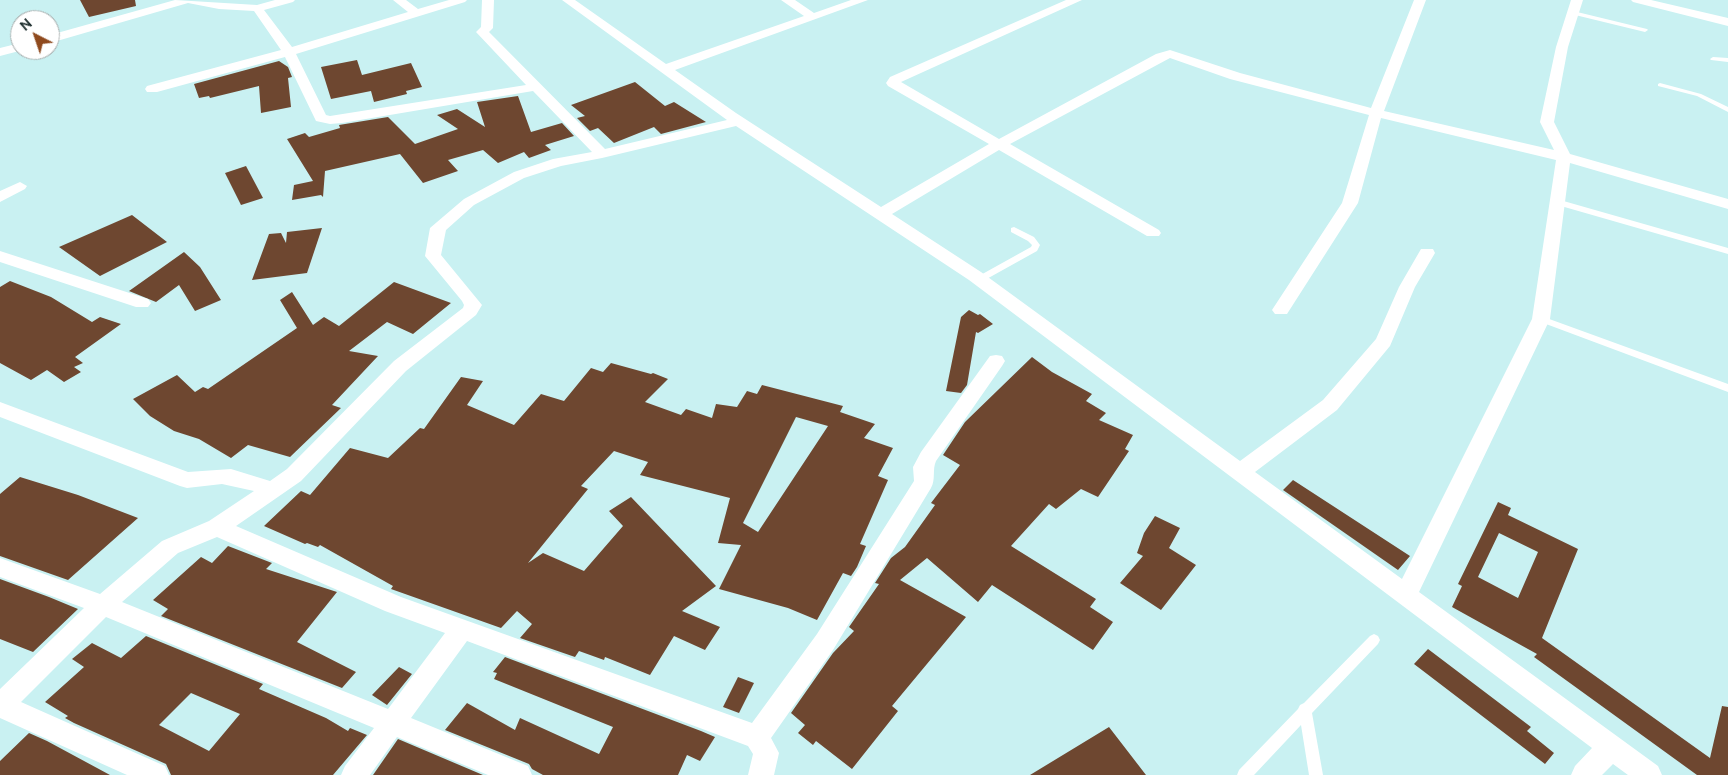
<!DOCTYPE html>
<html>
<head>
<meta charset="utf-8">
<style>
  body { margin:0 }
  #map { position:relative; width:1728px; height:775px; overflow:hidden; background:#c9f1f2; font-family:Ubuntu,sans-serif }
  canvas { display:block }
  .north { position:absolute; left:10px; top:10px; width:50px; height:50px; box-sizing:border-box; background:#fff; border:1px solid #a5acac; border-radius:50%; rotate:319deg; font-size:14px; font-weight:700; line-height:20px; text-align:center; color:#1f2f2f }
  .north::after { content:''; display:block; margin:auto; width:18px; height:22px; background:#8f4a1e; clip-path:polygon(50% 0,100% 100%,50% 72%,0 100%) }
</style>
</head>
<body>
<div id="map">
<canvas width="1728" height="775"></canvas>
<div class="north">N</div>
</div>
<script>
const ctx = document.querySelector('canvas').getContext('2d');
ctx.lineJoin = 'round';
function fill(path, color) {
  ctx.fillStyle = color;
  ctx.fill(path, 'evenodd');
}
const building = new Path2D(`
  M 80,0 L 135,0 L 136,6 L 89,17 Z
  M 357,60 L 362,75 L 411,63 L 422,87 L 406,91 L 407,94 L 374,102 L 371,91 L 331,99 L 321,67 Z
  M 279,61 L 288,67 L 292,77 L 288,78 L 291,107 L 261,113 L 259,86 L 210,98 L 209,96 L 199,98 L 194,84 Z
  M 635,82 L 665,106 L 674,102 L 706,122 L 661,134 L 654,127 L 614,143 L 598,128 L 590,131 L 577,118 L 585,116 L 571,105 Z
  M 518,96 L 531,132 L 562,123 L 574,136 L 545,145 L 551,150 L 529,158 L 524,152 L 498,163 L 483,150 L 448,160 L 458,171 L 423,183 L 400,154 L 325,171 L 323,197 L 321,195 L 292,200 L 294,185 L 313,181 L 287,139 L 305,133 L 309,137 L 340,128 L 339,125 L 388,117 L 415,144 L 458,129 L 437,115 L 457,109 L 485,127 L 477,102 Z
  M 246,166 L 263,198 L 241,205 L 225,173 Z
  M 132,215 L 167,242 L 100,276 L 59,247 Z
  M 322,228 L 307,273 L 252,280 L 269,234 L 281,233 L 286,243 L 287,232 Z
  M 184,252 L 200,267 L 221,300 L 195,311 L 179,285 L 156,302 L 129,291 Z
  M 10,281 L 51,297 L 92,322 L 100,317 L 121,324 L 75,357 L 83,363 L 74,367 L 81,372 L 64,382 L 47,370 L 31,380 L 0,363 L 0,287 Z
  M 394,282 L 451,303 L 413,334 L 387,322 L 349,351 L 378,356 L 332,405 L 341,408 L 290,457 L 248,445 L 231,458 L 199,439 L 174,431 L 150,416 L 133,399 L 177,375 L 195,392 L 203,387 L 208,389 L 297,328 L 280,300 L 292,292 L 313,325 L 324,317 L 339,326 Z
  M 969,310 L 978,315 L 980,314 L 993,324 L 978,333 L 976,332 L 967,385 L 961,393 L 946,391 L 961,317 Z
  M 1032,357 L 1052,372 L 1092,394 L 1086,401 L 1106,413 L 1099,420 L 1133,435 L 1125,449 L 1129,451 L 1098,497 L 1081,489 L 1056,509 L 1049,504 L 1011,546 L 1096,599 L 1090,607 L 1113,622 L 1093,650 L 992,585 L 978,602 L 927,558 L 900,580 L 966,617 L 892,706 L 898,711 L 852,769 L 816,741 L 813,745 L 798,733 L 805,725 L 791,713 L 833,653 L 854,631 L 849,627 L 879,584 L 875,583 L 891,558 L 905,547 L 935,505 L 931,503 L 960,465 L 943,455 L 965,422 Z
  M 611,363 L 651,374 L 653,373 L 668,379 L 645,402 L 681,415 L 686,409 L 712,418 L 716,404 L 737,407 L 747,391 L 757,394 L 762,385 L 843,406 L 840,412 L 875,424 L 864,438 L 893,448 L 878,476 L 888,480 L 860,544 L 866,546 L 857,567 L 851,576 L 843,573 L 817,620 L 788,608 L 719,589 L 741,545 L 718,543 L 730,498 L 640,475 L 648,462 L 614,451 L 581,486 L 588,489 L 528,563 L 543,553 L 584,571 L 623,526 L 609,511 L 631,497 L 716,586 L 682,611 L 720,627 L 705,650 L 674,636 L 650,675 L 605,657 L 604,660 L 579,651 L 575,657 L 520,638 L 532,624 L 517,611 L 501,628 L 391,589 L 393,586 L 320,545 L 318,547 L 307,543 L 305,544 L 264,526 L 301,491 L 310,495 L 350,448 L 388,458 L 420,428 L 424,429 L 461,377 L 483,381 L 467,405 L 514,425 L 541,394 L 564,401 L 591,368 L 603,372 ZM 796,417 L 828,426 L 758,532 L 743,523 Z
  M 20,477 L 78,495 L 138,518 L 68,580 L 0,556 L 0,494 Z
  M 1293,480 L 1410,556 L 1398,570 L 1283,490 Z
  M 1498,502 L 1511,508 L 1508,515 L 1578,549 L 1542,638 L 1710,758 L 1722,706 L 1728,707 L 1728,775 L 1697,775 L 1534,657 L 1537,654 L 1452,607 L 1462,586 L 1458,584 ZM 1499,533 L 1538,552 L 1518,598 L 1478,577 Z
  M 1155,516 L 1180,528 L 1169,548 L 1196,565 L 1161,610 L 1120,583 L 1143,556 L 1137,553 L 1144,533 Z
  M 228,546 L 272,563 L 266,569 L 337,592 L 297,642 L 356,672 L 342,688 L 161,616 L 168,609 L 153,600 L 201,557 L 212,563 Z
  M 0,579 L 49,597 L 78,609 L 33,652 L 0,639 Z
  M 146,636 L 263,684 L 259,689 L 326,718 L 348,731 L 350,728 L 367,735 L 333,775 L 171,775 L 166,764 L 74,723 L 65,718 L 68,716 L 45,702 L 84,667 L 72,659 L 92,643 L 121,658 ZM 191,693 L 240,714 L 209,751 L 159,725 Z
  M 1428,649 L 1531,727 L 1527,731 L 1554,753 L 1545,764 L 1414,664 Z
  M 505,657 L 701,731 L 715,737 L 700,761 L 687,755 L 678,775 L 543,775 L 532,769 L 529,764 L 445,730 L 467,703 L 515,730 L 520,718 L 599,754 L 613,727 L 494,679 L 497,673 L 493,672 Z
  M 399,667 L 412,674 L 387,705 L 372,695 Z
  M 738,677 L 754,683 L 739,713 L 723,707 Z
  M 1109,727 L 1146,775 L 1030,775 Z
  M 29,733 L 47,741 L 110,775 L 0,775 L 0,761 Z
  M 398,739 L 483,775 L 373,775 Z`);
const service = new Path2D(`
  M 1573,11 L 1647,29 L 1648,30 L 1645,32 L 1571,14 L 1570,13 Z
  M 1713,57 L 1728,58 L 1728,62 L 1711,60 L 1710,59 Z
  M 1660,83 L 1701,94 L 1728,107 L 1728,112 L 1697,96 L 1658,86 L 1658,84 Z
  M 1554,200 L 1560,200 L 1728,248 L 1728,254 L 1554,204 Z
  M 1014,227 L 1034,237 L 1040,245 L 1037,251 L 983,281 L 977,281 L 976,279 L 977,277 L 1031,247 L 1032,245 L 1028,241 L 1011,232 L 1011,228 Z
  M 1541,316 L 1728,384 L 1728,392 L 1538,321 L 1536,319 Z
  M 1374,634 L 1378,636 L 1380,640 L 1378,644 L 1312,713 L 1323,775 L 1309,775 L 1301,725 L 1254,775 L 1237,775 L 1239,770 L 1298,709 L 1300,705 L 1304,703 L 1370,636 Z`);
const minor = new Path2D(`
  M 175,0 L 257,5 L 275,0 L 295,0 L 293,2 L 264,10 L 292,47 L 408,12 L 393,0 L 406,0 L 418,9 L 449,0 L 467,0 L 465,2 L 296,54 L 326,115 L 330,116 L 526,85 L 476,32 L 481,27 L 482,0 L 494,0 L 493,28 L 489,32 L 605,149 L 727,120 L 562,0 L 575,0 L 666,64 L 804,16 L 781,0 L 795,0 L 814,13 L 851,0 L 868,0 L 675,70 L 736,113 L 881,207 L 989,144 L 888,86 L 886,83 L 890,77 L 1066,0 L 1082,0 L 901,82 L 999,139 L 1156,54 L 1170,50 L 1240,73 L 1371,108 L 1414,0 L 1426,0 L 1384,111 L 1554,150 L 1540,122 L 1556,47 L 1571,0 L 1583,0 L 1568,47 L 1554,122 L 1570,154 L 1728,199 L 1728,209 L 1570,163 L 1550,319 L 1419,592 L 1658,766 L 1662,775 L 1628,775 L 1613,764 L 1602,775 L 1571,775 L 1575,766 L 1592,748 L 969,280 L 736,126 L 602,158 L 561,166 L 524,178 L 474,205 L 446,230 L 441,255 L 482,305 L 476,315 L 406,371 L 301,481 L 236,526 L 401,597 L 752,723 L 817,634 L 914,481 L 913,467 L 921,452 L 990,356 L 996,355 L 1002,356 L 1005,361 L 1002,366 L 936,461 C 932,470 936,479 931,488 L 833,650 L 771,738 L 779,753 L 774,775 L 748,775 L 753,754 L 748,746 L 467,641 L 411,718 L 528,766 L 532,775 L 488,775 L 397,737 L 370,775 L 341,775 L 345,766 L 374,728 L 106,617 L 21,702 L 165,766 L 169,775 L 127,775 L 0,718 L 0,689 L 84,608 L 0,577 L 0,558 L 100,594 L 162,541 L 209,521 L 254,491 L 222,484 L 187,488 L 180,486 L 0,417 L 0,402 L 188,472 L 231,469 L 270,481 L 287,469 L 394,361 L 463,308 L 464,305 L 462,301 L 425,256 L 430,228 L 464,199 L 514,172 L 553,159 L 592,152 L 533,91 L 342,123 L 330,124 L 316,121 L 285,57 L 157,92 L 147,92 L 145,89 L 147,86 L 281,50 L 254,11 L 219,9 L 188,3 L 50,43 L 50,35 ZM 1170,58 L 1230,79 L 1369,115 L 1342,203 L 1272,310 L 1275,314 L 1287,314 L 1358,203 L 1381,118 L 1556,160 L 1532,319 L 1402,579 L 1255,472 L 1337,410 L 1390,346 L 1415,287 L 1435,253 L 1433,249 L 1421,249 L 1399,287 L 1376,339 L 1323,400 L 1240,461 L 981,272 L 892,214 L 999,150 L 1147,236 L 1159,236 L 1161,233 L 1159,230 L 1010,144 ZM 217,537 L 385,611 L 445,633 L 388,709 L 122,602 L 178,553 Z
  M 1631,0 L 1651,0 L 1728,18 L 1728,26 L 1633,2 Z
  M 20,43 L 20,50 L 23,50 L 0,56 L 0,48 Z
  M 20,182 L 27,186 L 25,189 L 0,202 L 0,191 Z
  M 0,251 L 148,299 L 151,303 L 148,307 L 136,307 L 0,262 Z`);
fill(building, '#6e4730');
fill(service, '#fff');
fill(minor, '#fff');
</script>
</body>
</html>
